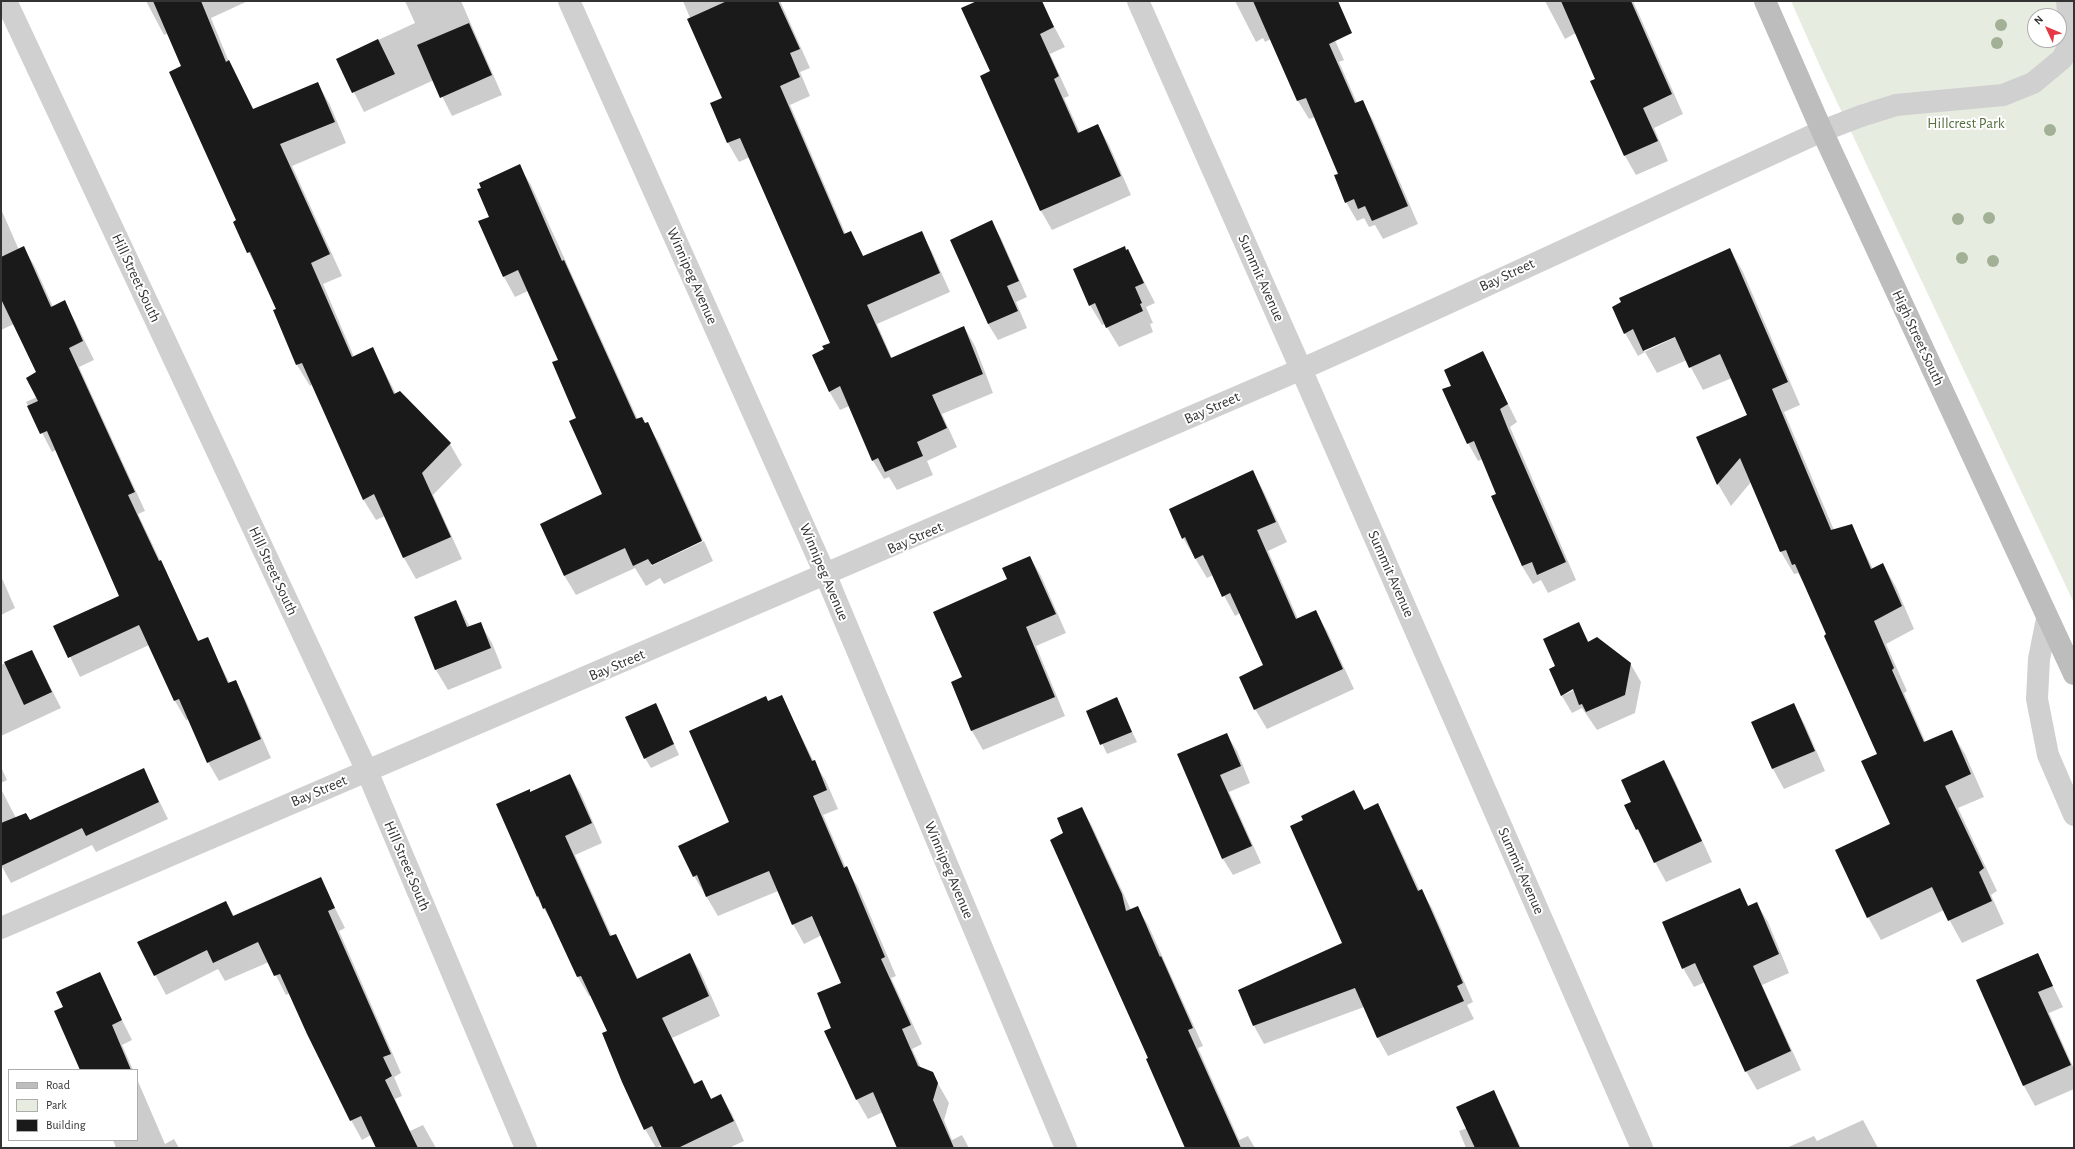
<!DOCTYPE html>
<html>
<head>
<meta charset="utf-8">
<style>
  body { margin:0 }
  #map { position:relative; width:2075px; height:1149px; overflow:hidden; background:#fff; font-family:"Alegreya Sans",sans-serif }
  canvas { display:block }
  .frame { position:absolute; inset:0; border:2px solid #333; pointer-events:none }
  .legend { position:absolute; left:8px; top:1069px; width:130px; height:72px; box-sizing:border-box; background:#fff; border:1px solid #adadad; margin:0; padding:5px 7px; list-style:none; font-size:12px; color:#333 }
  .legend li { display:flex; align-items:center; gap:8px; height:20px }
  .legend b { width:20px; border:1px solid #adadad }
  .north { position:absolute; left:2027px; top:8px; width:40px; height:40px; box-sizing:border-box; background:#fff; border:1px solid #adadad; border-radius:50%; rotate:314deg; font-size:11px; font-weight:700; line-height:16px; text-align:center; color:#333 }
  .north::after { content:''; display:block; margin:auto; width:14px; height:18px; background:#e63946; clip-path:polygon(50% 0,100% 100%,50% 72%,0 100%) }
</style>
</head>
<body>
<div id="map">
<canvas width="2075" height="1149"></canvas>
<div class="frame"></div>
<ul class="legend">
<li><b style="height:5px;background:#bdbdbd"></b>Road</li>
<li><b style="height:11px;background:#e6ecdf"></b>Park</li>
<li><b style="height:11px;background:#1a1a1a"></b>Building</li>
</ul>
<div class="north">N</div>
</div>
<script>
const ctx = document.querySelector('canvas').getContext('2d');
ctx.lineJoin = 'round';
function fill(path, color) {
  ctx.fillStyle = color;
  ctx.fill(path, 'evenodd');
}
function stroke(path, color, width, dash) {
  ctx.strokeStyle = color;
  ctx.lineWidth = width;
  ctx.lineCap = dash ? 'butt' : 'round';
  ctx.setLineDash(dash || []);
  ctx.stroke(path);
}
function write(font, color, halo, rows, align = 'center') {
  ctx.font = font + ' "Alegreya Sans",sans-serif';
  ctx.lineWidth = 4;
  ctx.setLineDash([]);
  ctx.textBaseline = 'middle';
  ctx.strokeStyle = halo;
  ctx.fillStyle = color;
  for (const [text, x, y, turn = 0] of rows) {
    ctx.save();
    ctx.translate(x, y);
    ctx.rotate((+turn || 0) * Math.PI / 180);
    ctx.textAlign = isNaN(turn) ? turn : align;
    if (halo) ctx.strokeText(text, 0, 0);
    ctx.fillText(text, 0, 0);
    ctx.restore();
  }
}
const green = new Path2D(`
  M 1791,1 L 2074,1 L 2074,603 L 1819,64 ZM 2035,16 L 2059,16 L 2059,40 L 2035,40 Z`);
const shadow = new Path2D(`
  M 146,1 L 248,1 L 211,18 L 229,62 L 254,110 L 318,84 L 330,105 L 346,143 L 292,166 L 342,276 L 323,284 L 354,357 L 373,349 L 396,394 L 450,444 L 462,465 L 433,495 L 462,559 L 416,579 L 404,558 L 385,516 L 376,520 L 363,499 L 313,384 L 310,386 L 297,365 L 274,311 L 277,309 L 234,222 L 237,221 L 182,67 L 168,33 L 164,35 Z
  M 405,1 L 461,1 L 502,95 L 452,116 L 434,80 L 364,112 L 337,59 L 415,23 Z
  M 683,1 L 780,1 L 810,68 L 800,72 L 810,96 L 790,105 L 846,235 L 851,232 L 864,257 L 922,233 L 932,252 L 950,292 L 877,324 L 892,358 L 964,327 L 975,346 L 993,393 L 942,414 L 957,447 L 927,461 L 933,475 L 897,490 L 889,477 L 884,479 L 873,461 L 849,406 L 840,410 L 829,391 L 825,350 L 831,343 L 750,157 L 739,162 L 728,143 L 711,104 L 723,98 Z
  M 973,1 L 1041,2 L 1065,47 L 1050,54 L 1069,96 L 1064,98 L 1080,133 L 1098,125 L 1109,145 L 1131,195 L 1052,230 L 1041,211 L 981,76 L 992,72 Z
  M 1235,1 L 1317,1 L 1344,60 L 1339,62 L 1357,103 L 1362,101 L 1373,120 L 1418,224 L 1383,239 L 1375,225 L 1369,227 L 1364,218 L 1357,221 L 1346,202 L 1339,174 L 1315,117 L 1309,119 L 1298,101 L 1271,39 L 1265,42 L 1263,38 L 1256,42 Z
  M 1545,1 L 1633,1 L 1683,114 L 1654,128 L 1668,161 L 1636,175 L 1625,156 L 1592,82 L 1596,80 L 1576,33 L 1565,39 Z
  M 519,166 L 531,185 L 638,420 L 645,424 L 647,423 L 659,443 L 703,540 L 651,564 L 651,566 L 704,541 L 713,561 L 664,584 L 660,578 L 646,586 L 635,568 L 576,595 L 564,575 L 603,494 L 560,360 L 528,291 L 515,297 L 504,277 L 480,222 L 490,217 Z
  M 1,209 L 19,250 L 24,248 L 35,267 L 53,307 L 64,302 L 75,321 L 94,360 L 79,367 L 145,511 L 138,514 L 199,642 L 207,638 L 230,684 L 235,682 L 246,701 L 271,758 L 219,781 L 208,762 L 189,719 L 186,720 L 175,701 L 149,645 L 80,677 L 55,626 L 120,596 L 56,450 L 52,452 L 26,402 L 37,397 L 37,373 L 14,324 L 1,330 Z
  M 991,222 L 1001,238 L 1027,297 L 1016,302 L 1027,328 L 998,340 L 988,324 L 951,240 Z
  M 1730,249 L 1743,272 L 1800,405 L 1784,412 L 1834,530 L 1851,525 L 1873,569 L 1883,564 L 1896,587 L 1914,629 L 1886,644 L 1907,691 L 1904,693 L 1926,743 L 1952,732 L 1965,754 L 1984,797 L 1958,808 L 1997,891 L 1991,895 L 2004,924 L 1962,943 L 1944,910 L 1881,940 L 1868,917 L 1891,825 L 1878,754 L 1806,587 L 1798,573 L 1794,574 L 1781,552 L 1751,482 L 1731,506 L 1718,484 L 1698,438 L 1748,415 L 1732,378 L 1703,390 L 1687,360 L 1657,373 L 1645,352 L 1638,356 L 1625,333 ZM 1679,334 L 1680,335 L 1644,352 L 1644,349 Z
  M 1128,250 L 1155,303 L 1146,307 L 1153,323 L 1150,324 L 1153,332 L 1119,347 L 1105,324 L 1102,325 L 1090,305 Z
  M 1483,353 L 1517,422 L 1510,427 L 1576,580 L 1548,593 L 1541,580 L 1533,584 L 1522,566 L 1492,497 L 1498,495 L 1483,459 L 1478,461 L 1468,443 L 1452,386 Z
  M 1253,472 L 1264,492 L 1287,542 L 1268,551 L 1298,619 L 1315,611 L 1327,631 L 1354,689 L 1267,729 L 1255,709 L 1264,666 L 1240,613 L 1235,616 L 1213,575 L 1207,578 L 1183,538 Z
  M 1030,557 L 1041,576 L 1066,633 L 1036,646 L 1065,716 L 983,750 L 972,731 L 952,682 L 963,678 Z
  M 1,576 L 15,608 L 1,615 Z
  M 456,601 L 470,627 L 480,623 L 492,643 L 502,668 L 448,690 L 436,670 L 415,617 Z
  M 1578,624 L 1589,642 L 1630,663 L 1641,682 L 1635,713 L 1597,730 L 1582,708 L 1572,713 L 1562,696 L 1578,688 L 1577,686 L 1562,696 L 1550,669 L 1557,666 Z
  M 32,651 L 61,708 L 1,736 L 1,665 Z
  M 781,696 L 814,762 L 826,781 L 838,809 L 823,815 L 846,868 L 858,887 L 896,976 L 891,978 L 922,1044 L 912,1049 L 921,1068 L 932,1073 L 949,1103 L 944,1120 L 952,1140 L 962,1135 L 969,1148 L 900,1148 L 883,1112 L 868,1119 L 857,1100 L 825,1032 L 832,1029 L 843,983 L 822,935 L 804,944 L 793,924 L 778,891 L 718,916 L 694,876 L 731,823 L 768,702 Z
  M 1117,699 L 1137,742 L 1107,754 L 1087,711 Z
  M 1794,705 L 1805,725 L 1825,771 L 1784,789 L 1773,769 L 1753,722 Z
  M 661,714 L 679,755 L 651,768 L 645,758 Z
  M 1227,735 L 1237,751 L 1250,783 L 1229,792 L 1261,863 L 1233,875 L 1223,859 L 1178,755 Z
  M 1664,761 L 1675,781 L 1712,862 L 1666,882 L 1637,829 L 1632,803 Z
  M 1,767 L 7,780 L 1,783 Z
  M 144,770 L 168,819 L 96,852 L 92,845 L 11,883 L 1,865 L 1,789 L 16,818 L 30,821 Z
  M 570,775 L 581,794 L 602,843 L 575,855 L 612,937 L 616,935 L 638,979 L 690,954 L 701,973 L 720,1016 L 672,1038 L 695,1084 L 701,1081 L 712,1100 L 721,1095 L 732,1114 L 744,1141 L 729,1148 L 663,1148 L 662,1145 L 656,1148 L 645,1129 L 608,1032 L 591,996 L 589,996 L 578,977 L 554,925 L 537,897 L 497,804 L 529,790 L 531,793 Z
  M 1354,792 L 1365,811 L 1378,805 L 1388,823 L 1420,891 L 1421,890 L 1432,908 L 1447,942 L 1473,1002 L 1467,1005 L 1474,1019 L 1388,1056 L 1378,1038 L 1364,1007 L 1264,1044 L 1254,1026 L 1343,943 Z
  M 1082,808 L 1092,826 L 1131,910 L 1137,907 L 1148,925 L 1203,1046 L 1198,1048 L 1239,1140 L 1248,1136 L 1255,1148 L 1186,1148 L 1149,1059 L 1065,834 Z
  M 320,878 L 345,928 L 339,931 L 401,1073 L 394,1077 L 402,1096 L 395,1099 L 410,1131 L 423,1125 L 436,1148 L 377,1148 L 371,1135 L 362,1140 L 351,1120 L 290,993 L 286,995 L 269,962 L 225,981 L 218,969 L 166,995 L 138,942 L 226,902 L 234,916 Z
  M 1739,890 L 1749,907 L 1757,904 L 1768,922 L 1789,973 L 1762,985 L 1801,1070 L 1757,1090 L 1746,1071 L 1705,982 L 1694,987 L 1683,968 Z
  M 2037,954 L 2063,1007 L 2049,1013 L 2074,1069 L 2074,1089 L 2035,1106 L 2024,1086 Z
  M 99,974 L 132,1040 L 122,1045 L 133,1070 L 81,1070 L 64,1007 Z
  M 137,1079 L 165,1144 L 174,1139 L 179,1148 L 116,1148 L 113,1140 L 137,1140 Z
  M 1493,1091 L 1503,1109 L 1521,1148 L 1466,1148 L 1459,1131 L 1467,1128 Z
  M 1863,1120 L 1878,1148 L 1786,1148 L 1814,1136 L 1817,1141 Z`);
const building = new Path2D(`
  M 153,1 L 201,1 L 226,62 L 229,60 L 253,109 L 318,82 L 335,122 L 280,144 L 330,254 L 311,263 L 352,357 L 373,347 L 394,394 L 400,391 L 451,443 L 422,473 L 451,537 L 403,558 L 374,494 L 363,500 L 302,363 L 296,365 L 273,310 L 276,309 L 250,252 L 247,253 L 233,222 L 236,220 L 169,72 L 181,66 Z
  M 727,1 L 778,1 L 800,49 L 790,53 L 800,77 L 780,86 L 844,234 L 851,231 L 863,256 L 922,231 L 940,273 L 867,305 L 891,358 L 964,326 L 983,374 L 932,395 L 947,428 L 917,442 L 923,456 L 885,472 L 878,458 L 872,461 L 840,386 L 829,392 L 812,355 L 824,349 L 822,346 L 830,343 L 740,138 L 727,143 L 710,103 L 722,98 L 687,19 Z
  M 977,1 L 1042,1 L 1054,27 L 1040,34 L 1059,76 L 1054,79 L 1078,133 L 1098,124 L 1121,176 L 1040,211 L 980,76 L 990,71 L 961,8 Z
  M 1253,1 L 1338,1 L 1352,33 L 1329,44 L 1355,103 L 1363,100 L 1408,206 L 1372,221 L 1365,206 L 1358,209 L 1354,199 L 1345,203 L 1334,175 L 1338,174 L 1306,98 L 1297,101 Z
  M 1561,1 L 1631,1 L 1672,94 L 1643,108 L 1658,141 L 1624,156 L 1590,81 L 1595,79 Z
  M 469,23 L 492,75 L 440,98 L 417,45 Z
  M 378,39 L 395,74 L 352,93 L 336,59 Z
  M 520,164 L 562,261 L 564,260 L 636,419 L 642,417 L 645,423 L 648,422 L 702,541 L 652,565 L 648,559 L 633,566 L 625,548 L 564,576 L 540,524 L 602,494 L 569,421 L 576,418 L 552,362 L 558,360 L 518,270 L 503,277 L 478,221 L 489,217 L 477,189 L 481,188 L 479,183 Z
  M 992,220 L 1019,281 L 1007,286 L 1018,311 L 988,324 L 950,240 Z
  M 24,246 L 51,307 L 65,300 L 83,341 L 69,348 L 135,492 L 128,495 L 159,561 L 161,560 L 198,641 L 208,637 L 228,683 L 236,680 L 261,739 L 207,763 L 179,699 L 174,701 L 139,625 L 68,658 L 53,626 L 119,596 L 47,431 L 40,434 L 27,406 L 38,401 L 26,378 L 36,372 L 1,299 L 1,257 Z
  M 1125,246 L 1126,250 L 1128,249 L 1144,283 L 1135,287 L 1142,303 L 1140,304 L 1143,311 L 1106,328 L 1095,303 L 1089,306 L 1073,269 Z
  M 1730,248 L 1788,382 L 1772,389 L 1831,530 L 1852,524 L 1871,569 L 1883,563 L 1902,606 L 1874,621 L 1894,668 L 1892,670 L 1924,742 L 1952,730 L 1971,774 L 1945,786 L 1984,868 L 1979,872 L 1992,901 L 1948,921 L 1932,887 L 1867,918 L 1835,850 L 1890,824 L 1861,761 L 1877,754 L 1824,636 L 1826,634 L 1795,564 L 1792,565 L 1786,550 L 1780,552 L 1740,458 L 1717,485 L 1696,437 L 1747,415 L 1720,354 L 1689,368 L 1675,337 L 1643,351 L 1633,329 L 1624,334 L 1612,307 L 1621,302 L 1619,298 Z
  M 1483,351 L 1508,404 L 1500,409 L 1508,429 L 1566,562 L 1537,575 L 1532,562 L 1522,566 L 1491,496 L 1496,494 L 1474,441 L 1467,444 L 1442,389 L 1451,386 L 1444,370 Z
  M 1253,470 L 1276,522 L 1257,530 L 1296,619 L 1316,610 L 1343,669 L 1254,710 L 1239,677 L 1263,665 L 1230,593 L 1222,597 L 1203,555 L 1195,559 L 1185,537 L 1182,539 L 1169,509 Z
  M 1030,556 L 1056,614 L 1026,627 L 1055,697 L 971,731 L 951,682 L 962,677 L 933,612 L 1007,579 L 1002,568 Z
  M 456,600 L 467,627 L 481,622 L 491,648 L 435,670 L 414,617 Z
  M 1579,622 L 1588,642 L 1597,637 L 1631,663 L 1625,695 L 1586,712 L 1582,704 L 1579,705 L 1573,689 L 1561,696 L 1549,669 L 1555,666 L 1543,639 Z
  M 32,650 L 52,692 L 24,705 L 4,662 Z
  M 782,695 L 812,761 L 815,760 L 827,790 L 813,796 L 844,868 L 847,866 L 885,957 L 881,959 L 911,1025 L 902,1029 L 918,1066 L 933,1072 L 938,1083 L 933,1100 L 954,1148 L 897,1148 L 873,1092 L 856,1100 L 824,1031 L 831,1028 L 817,993 L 841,983 L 812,916 L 792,925 L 769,871 L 706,897 L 697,875 L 693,877 L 678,846 L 729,822 L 689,731 L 766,696 L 768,701 Z
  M 1117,697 L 1132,732 L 1100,745 L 1086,711 Z
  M 656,703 L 674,744 L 644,759 L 625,717 Z
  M 1794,703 L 1815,751 L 1772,769 L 1751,722 Z
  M 1227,733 L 1241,766 L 1220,775 L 1252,846 L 1222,859 L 1177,754 Z
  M 1664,760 L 1702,841 L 1654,863 L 1638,829 L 1636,830 L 1624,805 L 1631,802 L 1621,780 Z
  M 144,768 L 159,802 L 86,836 L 82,828 L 1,866 L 1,823 L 26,813 L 30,820 Z
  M 570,774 L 592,823 L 565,836 L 610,936 L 616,934 L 637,979 L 690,953 L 709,996 L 662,1018 L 694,1084 L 702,1080 L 711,1099 L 721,1094 L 734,1121 L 678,1148 L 662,1148 L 652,1126 L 644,1130 L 622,1082 L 602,1033 L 607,1031 L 581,976 L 577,977 L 545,908 L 543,909 L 538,896 L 537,897 L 496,804 L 530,789 L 530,792 Z
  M 1354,790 L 1364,810 L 1378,803 L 1418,891 L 1422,889 L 1437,923 L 1463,983 L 1457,986 L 1464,1001 L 1377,1038 L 1355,988 L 1253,1026 L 1238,990 L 1342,943 L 1290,826 L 1303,820 L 1301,816 Z
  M 1082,807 L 1122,894 L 1126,911 L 1138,906 L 1160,957 L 1161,956 L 1193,1028 L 1188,1030 L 1241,1148 L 1185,1148 L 1146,1059 L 1148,1058 L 1050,840 L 1063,833 L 1057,818 Z
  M 321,877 L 335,908 L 328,911 L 391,1054 L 383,1057 L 392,1076 L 385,1080 L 418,1148 L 376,1148 L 361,1116 L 350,1121 L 307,1034 L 280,974 L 274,976 L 258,942 L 213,963 L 207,950 L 154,976 L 137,942 L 226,901 L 233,916 Z
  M 1740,888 L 1748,906 L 1757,902 L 1779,954 L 1753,966 L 1791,1051 L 1745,1072 L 1695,963 L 1682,969 L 1662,922 Z
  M 2038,953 L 2053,986 L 2038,992 L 2071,1065 L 2023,1086 L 1976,980 Z
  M 100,972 L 122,1020 L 112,1025 L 131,1070 L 80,1070 L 54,1011 L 63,1007 L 56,992 Z
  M 1494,1090 L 1501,1106 L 1520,1148 L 1475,1148 L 1456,1107 Z`);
const street = new Path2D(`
  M 6,1 L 367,771 L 526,1148
  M 569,1 L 826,576 L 1066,1148
  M 1138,1 L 1301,369 L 1642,1148
  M 2047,619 L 2039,659 L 2037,699 L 2048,755 L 2074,815
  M 1,928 C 432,742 865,561 1295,372 C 1472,294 1647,211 1822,131 L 1861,116 L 1896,105 L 2003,95 L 2033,83 L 2062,59 L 2071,42 L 2067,1`);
const secondary = new Path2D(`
  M 1765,1 L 1822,131 L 2074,674`);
const trees = [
  [2001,25],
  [1997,43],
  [2050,130],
  [1989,218],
  [1958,219],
  [1962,258],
  [1993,261]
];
const parkNames = [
  ["Hillcrest Park",1966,123]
];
const streetNames = [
  ["Bay Street",1507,275,-25],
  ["Winnipeg Avenue",692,276,66],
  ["Hill Street South",136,278,65],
  ["Summit Avenue",1261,278,66],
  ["High Street South",1918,338,65],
  ["Bay Street",1212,408,-24],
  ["Bay Street",915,538,-24],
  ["Hill Street South",273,571,65],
  ["Winnipeg Avenue",824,572,67],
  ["Summit Avenue",1391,574,66],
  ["Bay Street",617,665,-23],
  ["Bay Street",319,791,-23],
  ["Hill Street South",407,866,67],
  ["Winnipeg Avenue",949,870,67],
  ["Summit Avenue",1521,871,66]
];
fill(green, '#e6ecdf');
fill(shadow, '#0003');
fill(building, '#1a1a1a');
stroke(street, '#d0d0d0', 22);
stroke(secondary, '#bdbdbd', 22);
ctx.fillStyle = '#a2b095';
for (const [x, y] of trees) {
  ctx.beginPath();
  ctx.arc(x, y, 6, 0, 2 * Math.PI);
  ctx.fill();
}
write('15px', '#56703f', '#fff', parkNames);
write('15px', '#333', '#fff', streetNames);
</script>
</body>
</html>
